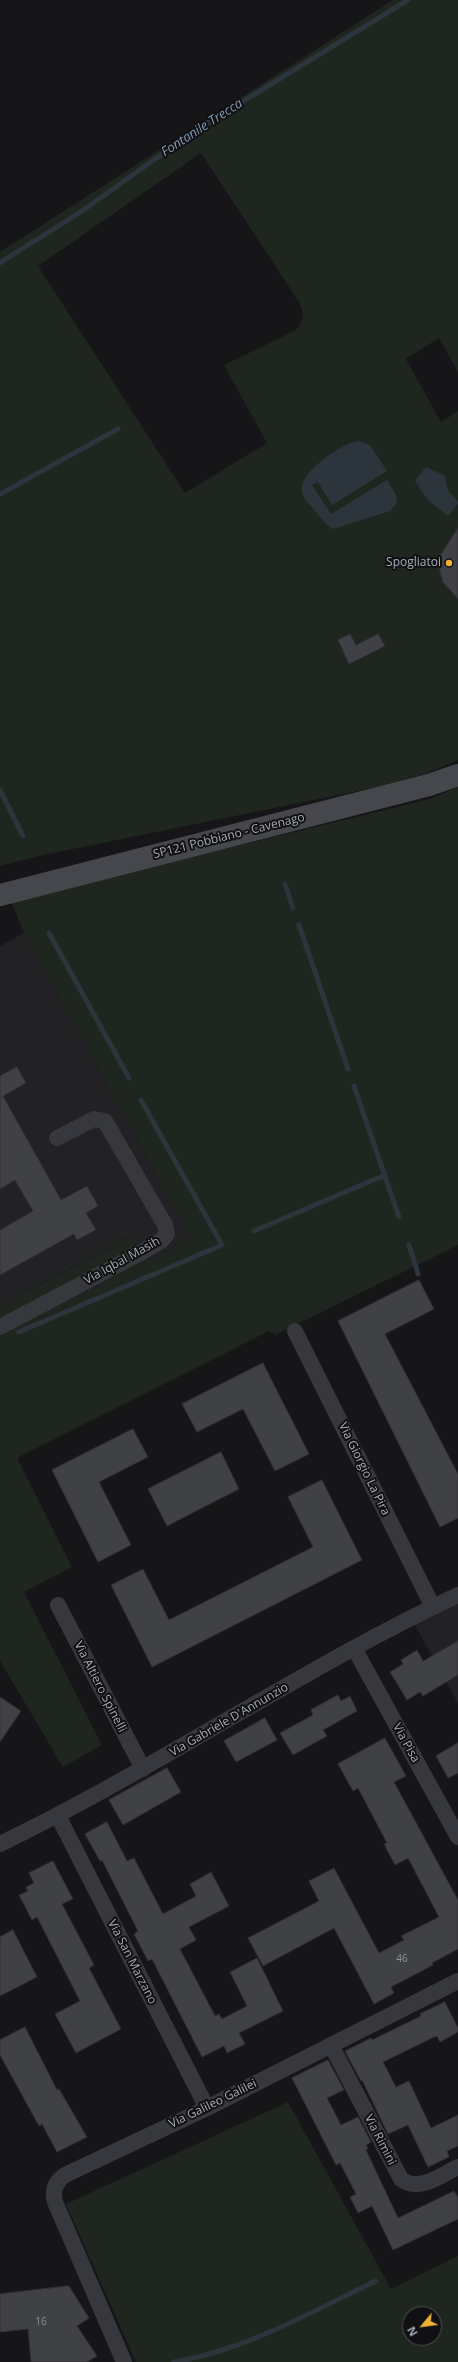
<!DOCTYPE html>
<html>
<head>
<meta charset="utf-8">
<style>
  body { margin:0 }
  #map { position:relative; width:458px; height:2362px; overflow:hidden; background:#161618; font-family:"Open Sans",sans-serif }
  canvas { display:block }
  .north { position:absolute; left:402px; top:2306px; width:40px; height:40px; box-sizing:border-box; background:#111113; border:1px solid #4d4f55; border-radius:50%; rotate:241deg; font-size:11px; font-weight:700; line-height:16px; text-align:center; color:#a8adb8 }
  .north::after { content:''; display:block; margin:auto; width:14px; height:18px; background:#f2b134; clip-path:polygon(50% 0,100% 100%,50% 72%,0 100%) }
</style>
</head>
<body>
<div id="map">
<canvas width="458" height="2362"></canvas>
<div class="north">N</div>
</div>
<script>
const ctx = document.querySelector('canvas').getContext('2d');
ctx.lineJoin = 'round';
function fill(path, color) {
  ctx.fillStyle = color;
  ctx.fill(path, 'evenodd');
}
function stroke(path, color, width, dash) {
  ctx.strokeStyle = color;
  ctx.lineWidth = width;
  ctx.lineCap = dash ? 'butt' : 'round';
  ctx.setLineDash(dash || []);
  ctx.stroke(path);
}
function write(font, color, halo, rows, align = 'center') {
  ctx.font = font + ' "Open Sans",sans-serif';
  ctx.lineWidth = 4;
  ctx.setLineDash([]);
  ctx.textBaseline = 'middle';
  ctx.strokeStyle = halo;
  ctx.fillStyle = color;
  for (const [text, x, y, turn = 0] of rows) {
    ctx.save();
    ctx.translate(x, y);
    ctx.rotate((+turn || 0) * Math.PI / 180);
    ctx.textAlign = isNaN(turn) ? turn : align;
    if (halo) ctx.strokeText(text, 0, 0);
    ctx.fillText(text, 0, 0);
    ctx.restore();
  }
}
const built = new Path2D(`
  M 24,933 L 191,1238 L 149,1260 L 132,1235 L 0,1306 L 0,946 Z
  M 458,1595 L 458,1703 L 411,1618 Z`);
const green = new Path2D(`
  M 393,0 L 458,0 L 458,372 L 439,338 L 406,359 L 441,422 L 458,411 L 458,760 L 425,774 L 373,788 L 43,855 L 0,866 L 0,252 ZM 201,153 L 299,302 C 304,314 305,320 296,330 L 224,365 L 267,443 L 185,493 L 38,266 Z
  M 458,787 L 458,1245 L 275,1335 L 269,1331 L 17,1458 L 72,1567 L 24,1592 L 102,1745 L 63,1767 L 0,1661 L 0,1306 L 133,1235 L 149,1260 L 191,1238 L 24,933 L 11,901 L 430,799 Z
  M 288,2102 L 391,2289 L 458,2256 L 458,2362 L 136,2362 L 66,2204 ZM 410,2314 L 434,2314 L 434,2338 L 410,2338 Z`);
const water = new Path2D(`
  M 358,441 L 370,445 L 387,471 L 332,505 L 318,482 L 312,485 L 331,514 L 387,480 L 396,495 L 397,503 L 390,511 L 333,529 C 326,525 321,518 316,512 C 312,506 303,499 302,492 C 297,474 342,443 358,441 Z
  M 426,467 L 445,476 L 448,491 L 458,501 L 458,504 L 448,516 L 428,500 L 415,481 Z`);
const stream = new Path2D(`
  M 0,263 L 82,211 L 193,132 L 408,0
  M 0,494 L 118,429
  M 0,790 L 23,836
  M 285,884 L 293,908
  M 299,925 L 348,1069
  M 49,933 L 129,1078
  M 354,1086 L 399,1217
  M 254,1231 L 385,1175
  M 409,1245 L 418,1274
  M 19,1332 L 222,1245 L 141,1100
  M 174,2362 C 246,2350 311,2312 376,2281`);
const building = new Path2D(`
  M 458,528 L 458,599 L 443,582 L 440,572 L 439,558 Z
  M 350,634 L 356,645 L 378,634 L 385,646 L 349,664 L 338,640 Z
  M 17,1067 L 26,1083 L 3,1096 L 61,1200 L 87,1186 L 98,1206 L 86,1213 L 96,1230 L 77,1240 L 74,1234 L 0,1275 L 0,1230 L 33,1211 L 15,1180 L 0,1189 L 0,1076 Z
  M 419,1280 L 434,1309 L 385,1334 L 458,1474 L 458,1518 L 440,1527 L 338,1321 Z
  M 263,1363 L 309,1454 L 275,1471 L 243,1409 L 197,1432 L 182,1404 Z
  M 133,1429 L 148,1457 L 99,1482 L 131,1545 L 98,1562 L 52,1470 Z
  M 221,1452 L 239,1489 L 167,1526 L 148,1489 Z
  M 322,1480 L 362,1560 L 152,1667 L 111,1585 L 143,1569 L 169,1620 L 313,1547 L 288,1497 Z
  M 458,1641 L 458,1675 L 423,1696 L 420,1692 L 407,1700 L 390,1672 L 403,1664 L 401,1660 L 417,1650 L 423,1661 Z
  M 338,1695 L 341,1701 L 350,1696 L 357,1711 L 323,1730 L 327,1736 L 293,1755 L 280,1733 L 313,1715 L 311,1710 Z
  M 0,1697 L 21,1711 L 0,1742 Z
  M 265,1718 L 277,1740 L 236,1762 L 224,1741 Z
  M 385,1738 L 406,1776 L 394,1782 L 458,1900 L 458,1949 L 432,1963 L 433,1965 L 391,1987 L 394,1993 L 374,2004 L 334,1928 L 263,1966 L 248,1938 L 319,1901 L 309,1881 L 334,1868 L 379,1953 L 404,1940 L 401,1936 L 439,1917 L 408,1858 L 395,1865 L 384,1844 L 387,1843 L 358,1788 L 353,1791 L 338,1764 Z
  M 458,1743 L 458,1773 L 448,1778 L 436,1756 Z
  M 167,1768 L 181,1792 L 123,1825 L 109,1800 Z
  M 107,1822 L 127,1861 L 134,1858 L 163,1914 L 196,1896 L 190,1884 L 211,1872 L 229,1906 L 189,1927 L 196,1940 L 180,1949 L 215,2016 L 219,2014 L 222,2019 L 247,2006 L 230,1972 L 257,1958 L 283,2011 L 239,2033 L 245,2044 L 227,2053 L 224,2046 L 202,2057 L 152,1959 L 148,1961 L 134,1934 L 138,1931 L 102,1860 L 100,1861 L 85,1834 Z
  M 53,1861 L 73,1899 L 62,1904 L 94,1965 L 89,1968 L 121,2029 L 76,2053 L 55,2014 L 80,2001 L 37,1917 L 32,1920 L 19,1895 L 28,1891 L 26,1887 L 34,1883 L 29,1873 Z
  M 13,1930 L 37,1977 L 0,1996 L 0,1937 Z
  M 445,2002 L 458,2028 L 458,2032 L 440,2042 L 437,2036 L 432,2038 L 383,2062 L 396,2087 L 409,2081 L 431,2128 L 458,2115 L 458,2146 L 447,2151 L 449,2157 L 428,2167 L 408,2125 L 388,2134 L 362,2080 L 361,2081 L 345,2051 L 371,2038 L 372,2040 L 421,2016 L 420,2014 Z
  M 25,2027 L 57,2090 L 59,2089 L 87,2137 L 57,2152 L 42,2124 L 39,2126 L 0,2055 L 0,2040 Z
  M 328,2060 L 344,2090 L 327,2098 L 341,2125 L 358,2117 L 371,2142 L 366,2145 L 368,2148 L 366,2150 L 398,2218 L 454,2191 L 458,2198 L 458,2219 L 393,2250 L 372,2206 L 358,2213 L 350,2197 L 356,2194 L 340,2163 L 336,2165 L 292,2078 Z
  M 69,2286 L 89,2318 L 77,2326 L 97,2356 L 87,2362 L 31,2362 L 28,2329 L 0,2332 L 0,2294 Z`);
const street = new Path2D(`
  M 0,1327 L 142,1252 L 161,1241 L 167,1234 L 165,1225 L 105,1121 L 94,1119 L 57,1138
  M 295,1331 L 433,1607
  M 58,1605 L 143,1769
  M 354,1648 L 458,1837
  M 58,1816 L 207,2108
  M 0,1844 C 157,1768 301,1669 458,1595
  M 331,2045 L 401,2179 C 419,2193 441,2175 458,2167
  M 124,2362 L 55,2202 C 52,2191 55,2182 65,2175 L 207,2108 L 458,1981`);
const secondary = new Path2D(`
  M 0,895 L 429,785 L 458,775`);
const markers = [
  [449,563,4,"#f2b134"]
];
const numberNames = [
  ["46",402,1959],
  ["16",41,2322]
];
const poiNames = [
  ["Spogliatoi",441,563]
];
const streetNames = [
  ["SP121 Pobbiano - Cavenago",229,836,-14],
  ["Via Iqbal Masih",122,1261,-29],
  ["Via Giorgio La Pira",364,1469,64],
  ["Via Altiero Spinelli",100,1687,63],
  ["Via Gabriele D'Annunzio",229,1720,-30],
  ["Via Pisa",406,1743,61],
  ["Via San Marzano",132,1962,63],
  ["Via Galileo Galilei",213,2104,-26],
  ["Via Rimini",380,2140,63]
];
const waterNames = [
  ["Fontanile Trecca",202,128,-33]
];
fill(built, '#222225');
fill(green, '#1e261f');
fill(water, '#2c353c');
stroke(stream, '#2c353c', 5);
fill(building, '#404145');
stroke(building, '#303034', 1);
stroke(street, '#37383d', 16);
stroke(secondary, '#45474d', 22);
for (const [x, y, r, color] of markers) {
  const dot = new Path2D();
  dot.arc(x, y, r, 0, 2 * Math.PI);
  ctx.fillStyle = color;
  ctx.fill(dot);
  stroke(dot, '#111113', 1.5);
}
write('10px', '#8e929b', null, numberNames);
write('12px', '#a8adb8', '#111113', poiNames, 'right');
write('12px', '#a8adb8', '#111113', streetNames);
write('italic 13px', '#7f9bb3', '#111113', waterNames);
</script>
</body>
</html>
